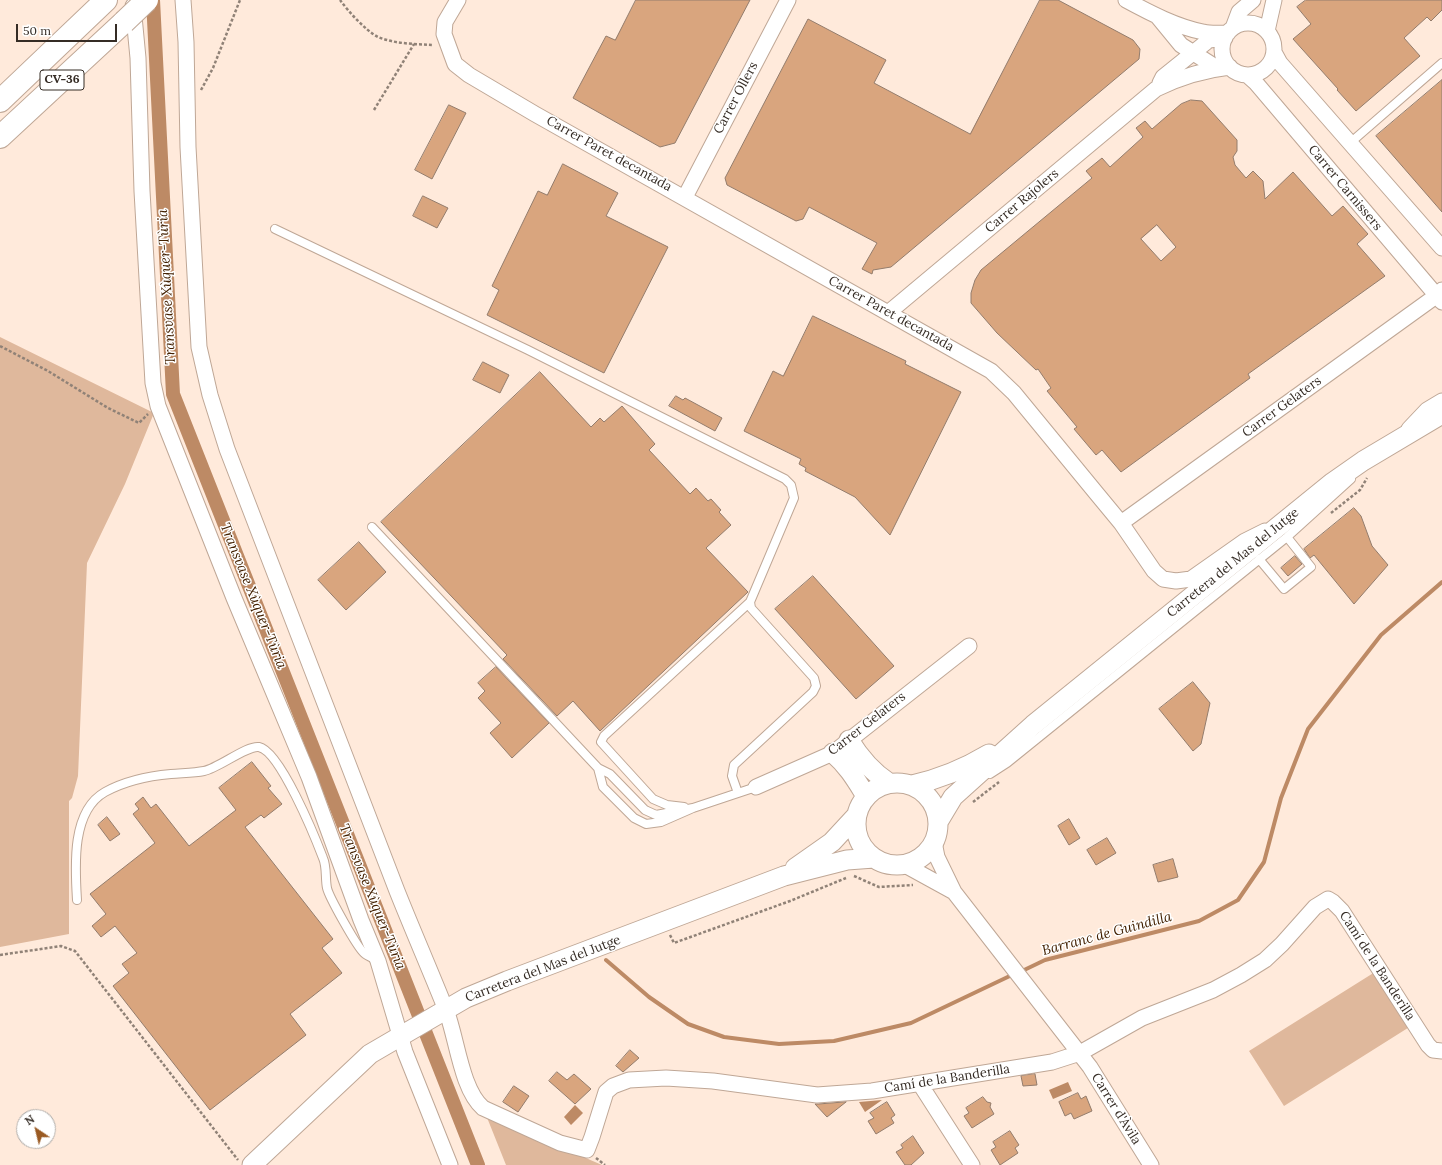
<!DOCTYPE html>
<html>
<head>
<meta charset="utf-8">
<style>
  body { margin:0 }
  #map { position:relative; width:1442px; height:1165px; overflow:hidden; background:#ffeadb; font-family:Lora,serif }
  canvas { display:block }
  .north { position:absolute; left:16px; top:1109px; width:40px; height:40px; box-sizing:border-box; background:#fff; border:1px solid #aeaba8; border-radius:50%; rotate:325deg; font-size:11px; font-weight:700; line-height:16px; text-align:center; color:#352c25 }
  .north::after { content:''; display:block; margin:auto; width:14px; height:18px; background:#9a5a23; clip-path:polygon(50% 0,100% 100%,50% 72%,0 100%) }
  .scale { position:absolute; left:16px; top:24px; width:101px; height:18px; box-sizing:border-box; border:2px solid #352c25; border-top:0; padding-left:5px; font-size:12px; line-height:14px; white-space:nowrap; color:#352c25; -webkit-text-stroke:3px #fff; paint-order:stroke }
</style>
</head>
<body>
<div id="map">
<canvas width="1442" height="1165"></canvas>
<div class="north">N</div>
<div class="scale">50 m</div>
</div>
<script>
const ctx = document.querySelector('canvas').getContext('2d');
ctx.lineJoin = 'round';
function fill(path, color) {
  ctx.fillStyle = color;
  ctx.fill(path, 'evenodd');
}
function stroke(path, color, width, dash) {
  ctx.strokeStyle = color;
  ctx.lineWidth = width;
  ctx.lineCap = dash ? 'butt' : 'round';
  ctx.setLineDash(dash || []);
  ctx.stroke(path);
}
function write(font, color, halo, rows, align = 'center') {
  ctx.font = font + ' Lora,serif';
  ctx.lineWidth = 3;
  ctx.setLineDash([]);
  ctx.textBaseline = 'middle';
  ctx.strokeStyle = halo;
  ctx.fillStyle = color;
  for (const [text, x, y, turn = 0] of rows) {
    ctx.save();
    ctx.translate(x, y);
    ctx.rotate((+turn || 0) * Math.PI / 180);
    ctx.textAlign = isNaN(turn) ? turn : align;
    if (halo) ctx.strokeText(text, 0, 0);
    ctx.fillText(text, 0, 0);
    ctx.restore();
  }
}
const green = new Path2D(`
  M 0,337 L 154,413 L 125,484 L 87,563 L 78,776 L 72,798 L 69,801 L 69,934 L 0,947 Z
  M 1375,972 L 1411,1026 L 1284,1106 L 1249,1051 Z
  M 486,1115 L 602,1165 L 506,1165 Z`);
const water = new Path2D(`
  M 1068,1082 L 1072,1091 L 1053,1099 L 1049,1090 Z
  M 882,1100 L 865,1112 L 859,1102 Z
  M 575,1105 L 583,1113 L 571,1125 L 564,1117 Z`);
const stream = new Path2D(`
  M 606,960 L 649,997 L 688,1024 L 724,1037 L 779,1044 L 834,1041 L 911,1023 L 1014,974
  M 1020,972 L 1045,960 L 1199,921 L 1238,900 L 1264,862 L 1281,798 L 1308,729 L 1381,635 L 1442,582`);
const canal = new Path2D(`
  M 153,0 L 173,394 L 478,1165`);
const building = new Path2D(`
  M 636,0 L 750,0 L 675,143 L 660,147 L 573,98 L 606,36 L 615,40 Z
  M 1040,0 L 1058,0 L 1133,40 L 1140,49 L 1139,59 L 891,267 L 873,270 L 872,274 L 862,269 L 877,243 L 809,207 L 803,219 L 796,221 L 727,185 L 725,178 L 808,19 L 886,60 L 874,83 L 970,134 Z
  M 1306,0 L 1442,0 L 1442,10 L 1431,21 L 1427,17 L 1404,38 L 1420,56 L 1356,111 L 1337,90 L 1338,89 L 1293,39 L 1311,24 L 1297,7 Z
  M 1442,80 L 1442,212 L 1376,136 Z
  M 1191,100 L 1202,101 L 1237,140 L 1237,151 L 1233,157 L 1235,165 L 1246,178 L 1253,171 L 1263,181 L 1265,199 L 1293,172 L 1332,216 L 1343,206 L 1368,234 L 1357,244 L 1385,276 L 1248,374 L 1250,378 L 1121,472 L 1102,450 L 1096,455 L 1074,429 L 1077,427 L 1047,391 L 1051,388 L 1038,369 L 1036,370 L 997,333 L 971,303 L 971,293 L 975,280 L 981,270 L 1092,178 L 1086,171 L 1102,158 L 1110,167 L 1143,137 L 1136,128 L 1145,121 L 1152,129 L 1181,104 ZM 1157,225 L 1176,247 L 1161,261 L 1141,239 Z
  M 449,105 L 466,113 L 432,179 L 415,170 Z
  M 563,164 L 618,193 L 606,216 L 668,247 L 604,373 L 487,315 L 499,290 L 492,286 L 538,191 L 547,195 Z
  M 423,196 L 448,208 L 437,228 L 413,216 Z
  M 813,316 L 906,361 L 905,364 L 961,392 L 890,535 L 855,497 L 805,471 L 806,468 L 799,464 L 801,459 L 744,431 L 773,371 L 783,376 Z
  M 483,362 L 509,375 L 500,393 L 473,380 Z
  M 540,372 L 591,427 L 600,418 L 604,422 L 622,406 L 655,444 L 649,450 L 690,494 L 696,488 L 708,501 L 711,499 L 721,510 L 719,512 L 731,525 L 706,548 L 748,592 L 600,731 L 573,701 L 557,716 L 503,659 L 507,655 L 381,522 Z
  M 676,396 L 683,400 L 685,398 L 722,418 L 715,431 L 669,406 Z
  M 1354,508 L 1361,516 L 1372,546 L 1388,565 L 1354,604 L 1314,555 L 1310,558 L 1304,549 Z
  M 359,542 L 386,572 L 346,610 L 318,580 Z
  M 1295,556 L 1302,564 L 1288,576 L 1281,568 Z
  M 813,576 L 894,666 L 856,699 L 775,609 Z
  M 496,667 L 549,723 L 512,758 L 490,733 L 501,723 L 478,698 L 485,691 L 478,683 Z
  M 1193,682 L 1210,703 L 1201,744 L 1193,751 L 1159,709 Z
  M 252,762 L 271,786 L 268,788 L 282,804 L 264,818 L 261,815 L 245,827 L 333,939 L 322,948 L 342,973 L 290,1014 L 306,1035 L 210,1110 L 113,986 L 129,973 L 122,964 L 137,953 L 115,926 L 101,937 L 92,926 L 106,914 L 90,894 L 155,843 L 133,814 L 139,809 L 135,804 L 143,797 L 151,808 L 156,804 L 189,846 L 236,810 L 219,788 Z
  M 107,817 L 120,834 L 110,841 L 98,825 Z
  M 1069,819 L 1080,838 L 1069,845 L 1058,826 Z
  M 1107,838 L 1116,853 L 1096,865 L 1087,850 Z
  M 1173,859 L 1178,877 L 1158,882 L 1153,865 Z
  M 630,1050 L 639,1058 L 623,1072 L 616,1066 Z
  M 557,1072 L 567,1080 L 574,1074 L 591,1089 L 575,1104 L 549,1081 Z
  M 1035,1074 L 1037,1085 L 1023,1086 L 1021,1076 Z
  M 514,1086 L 529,1096 L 518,1112 L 503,1102 Z
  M 1078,1093 L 1081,1099 L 1086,1096 L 1092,1111 L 1074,1119 L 1071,1113 L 1065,1116 L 1059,1102 Z
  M 983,1097 L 987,1102 L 991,1103 L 990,1107 L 994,1114 L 972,1128 L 964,1116 L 969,1113 L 966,1108 Z
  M 846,1102 L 827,1117 L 815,1104 L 818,1104 Z
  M 887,1102 L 895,1115 L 891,1118 L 894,1123 L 876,1134 L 868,1121 L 874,1118 L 870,1113 Z
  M 1010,1131 L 1019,1145 L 1015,1148 L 1018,1153 L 1000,1165 L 991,1150 L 996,1147 L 993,1142 Z
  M 913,1136 L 924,1153 L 911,1165 L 905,1165 L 896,1152 L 903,1148 L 901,1145 Z`);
const path = new Path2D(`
  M 340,0 C 349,12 365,30 378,37 C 395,44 415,44 433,45
  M 201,90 L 213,68 L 240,0
  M 374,110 L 414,44
  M 0,346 L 48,371 L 108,408 L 139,423 L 148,414
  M 1331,513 L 1360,490 L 1367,478
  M 973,802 L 999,782
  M 854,876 L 879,887 L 913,885
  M 670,935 L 674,943 L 790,901 L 846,878
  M 0,955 L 61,946 L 75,951 L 238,1160
  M 596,1158 L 605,1165`);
const service = new Path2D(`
  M 1350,143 L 1442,63
  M 275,229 L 528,350 L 785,479 L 791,485 L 794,498 L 750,602 L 751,608 L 814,678 L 816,686 L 813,692 L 734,765 L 732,776 L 738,793
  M 372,527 L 598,768 L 610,774 L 645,810 L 656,815 L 693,808
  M 1259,559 L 1284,589 L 1311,567 L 1287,537
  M 598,768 L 603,787 L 634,818 L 646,824 L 661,822 L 693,808 L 756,787
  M 990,774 L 1007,763 L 1287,537 L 1351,479
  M 684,807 L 667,805 L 653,799 L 601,742 L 604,736 L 750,602
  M 77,900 C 75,867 71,811 105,792 C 125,781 148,776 171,774 C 182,773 194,773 204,771 C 219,768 247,745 259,747 C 280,751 315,837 323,858 C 327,867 325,878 327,888 C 329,897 357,947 364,953 C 367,956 373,958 377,960`);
const minor = new Path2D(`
  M 183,0 L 186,42 L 188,147 L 199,347 L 210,395 L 227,449 C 284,596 340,744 397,891 C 413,931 430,970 446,1010 C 457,1038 461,1089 483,1108 L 560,1143 L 587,1150 L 592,1137 L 606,1092 L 613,1086 L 629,1080 L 666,1078 L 713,1081 L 817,1095 L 872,1091 L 1052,1062 L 1080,1053 L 1142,1018 L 1213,990 L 1241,975 L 1265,960 L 1282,944 L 1315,907 L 1328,899 L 1333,902 L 1342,911 L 1428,1045 L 1433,1050 L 1442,1051
  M 458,0 L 445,22 L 444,34 L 455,64 L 469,75 L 535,114 L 991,371 L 1014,393 L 1097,494 L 1121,523 L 1154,571 L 1163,579 L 1176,581 L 1191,579 L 1245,541 L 1265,531
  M 1126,0 C 1150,13 1177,27 1203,32 C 1211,34 1220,33 1228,33
  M 133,6 L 138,58 L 142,191 L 153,383 L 158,406 L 234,598 L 309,777 L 361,920 L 378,961 L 405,1052 L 450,1165
  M 1158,17 L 1181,45 L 1217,68
  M1222 49a26 26 0 1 1 52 0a26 26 0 1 1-52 0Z
  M 1233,28 L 1239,12 L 1253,0
  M 1267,31 L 1274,0
  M 1274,52 L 1280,63 L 1442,248
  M 1247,75 L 1256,83 L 1442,302
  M 1160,83 L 1163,77 L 1209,40 L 1225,38
  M 685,197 L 788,0
  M 888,313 L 1156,89 C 1180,77 1203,70 1230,67
  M 1409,429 L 1427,410 L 1442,401
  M 1121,523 L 1436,296 L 1442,290
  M 756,787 L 833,753 L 969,646
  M 903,864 L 954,892 L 937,857 L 934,842
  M 954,892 L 1090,1067 L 1151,1165
  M 920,1084 L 972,1165`);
const tertiary = new Path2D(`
  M 849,740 C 860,758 872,772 889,783
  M 833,753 C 848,766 856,780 866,796
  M856 824a41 41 0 1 1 82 0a41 41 0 1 1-82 0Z
  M 912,785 C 940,779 964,769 989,754
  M 938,822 L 953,797 L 1033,725 L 1179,607 L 1333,482 L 1363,461 L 1442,414
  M 795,868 L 832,842 L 857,815
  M 252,1165 L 370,1054 L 466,998 L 507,981 L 784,876 L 847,860 L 874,858`);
const motorway = new Path2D(`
  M 0,101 L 106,0
  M 0,137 L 124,22`);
const motorwayBridge = new Path2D(`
  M 124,22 L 147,0`);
const shields = [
  [62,80,44]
];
const shieldNames = [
  ["CV-36",62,80]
];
const streetNames = [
  ["Carrer Ollers",736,98,-62],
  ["Carrer Paret decantada",609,154,29],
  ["Carrer Carnissers",1345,188,50],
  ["Carrer Rajolers",1022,201,-40],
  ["Carrer Paret decantada",891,314,29],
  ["Carrer Gelaters",1282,407,-36],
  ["Carretera del Mas del Jutge",1233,563,-39],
  ["Carrer Gelaters",867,724,-38],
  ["Camí de la Banderilla",1377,966,57],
  ["Carretera del Mas del Jutge",543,969,-21],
  ["Camí de la Banderilla",947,1079,-9],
  ["Carrer d'Àvila",1116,1109,58]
];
const waterNames = [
  ["Transvase Xùquer-Tùria",167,287,-93],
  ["Transvase Xùquer-Tùria",253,596,68],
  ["Transvase Xùquer-Tùria",372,897,68],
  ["Barranc de Guindilla",1107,934,-15]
];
fill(green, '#dfb89c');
fill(water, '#bd8a65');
stroke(stream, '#bd8a65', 4);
stroke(canal, '#bd8a65', 14);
fill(building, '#d9a57e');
stroke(building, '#937c6c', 1);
stroke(service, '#bfa796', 10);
stroke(minor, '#bfa796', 17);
stroke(tertiary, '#bfa796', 21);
stroke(motorway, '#bfa796', 24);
stroke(path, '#908277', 2.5, [3, 2]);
stroke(service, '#fff', 8);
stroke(minor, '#fff', 15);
stroke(tertiary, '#fff', 19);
stroke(motorway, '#fff', 22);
stroke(motorwayBridge, '#bfa796', 24, []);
stroke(motorwayBridge, '#fff', 22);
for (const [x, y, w] of shields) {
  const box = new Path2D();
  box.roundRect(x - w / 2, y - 10, w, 20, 3);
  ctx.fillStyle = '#fff';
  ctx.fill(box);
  stroke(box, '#352c25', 1);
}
write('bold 12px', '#352c25', null, shieldNames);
write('13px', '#352c25', '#fff', streetNames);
write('italic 14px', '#422001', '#fff', waterNames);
</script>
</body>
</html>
